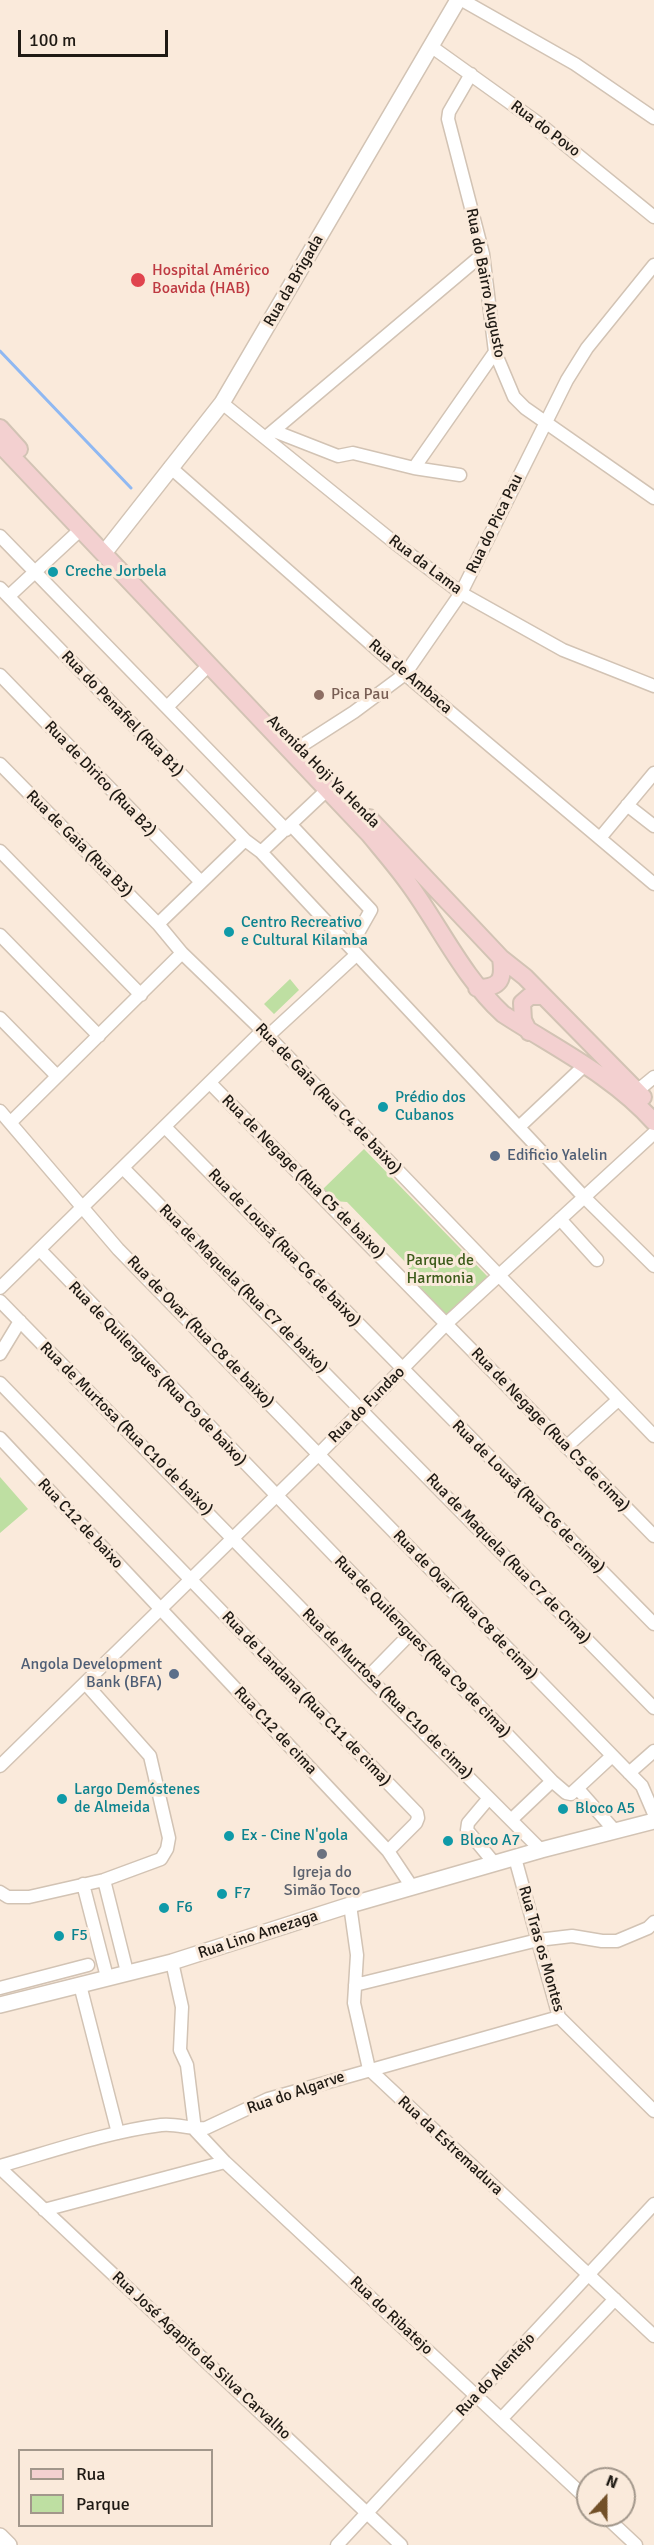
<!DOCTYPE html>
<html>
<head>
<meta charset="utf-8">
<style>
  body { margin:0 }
  #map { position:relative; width:654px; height:2545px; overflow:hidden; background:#faeadb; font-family:Signika,sans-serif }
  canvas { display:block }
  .legend { position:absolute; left:18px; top:2449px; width:195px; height:78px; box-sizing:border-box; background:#faeadb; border:2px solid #a2978b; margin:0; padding:8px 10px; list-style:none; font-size:18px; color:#1f1a14 }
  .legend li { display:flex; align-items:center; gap:12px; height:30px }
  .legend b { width:30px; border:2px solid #a2978b }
  .north { position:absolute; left:576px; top:2467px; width:60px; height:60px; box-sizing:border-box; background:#faeadb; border:2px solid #a2978b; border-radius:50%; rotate:21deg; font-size:16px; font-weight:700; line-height:24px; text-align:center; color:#1f1a14 }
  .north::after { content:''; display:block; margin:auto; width:21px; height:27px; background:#725028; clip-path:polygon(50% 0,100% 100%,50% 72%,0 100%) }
  .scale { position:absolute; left:18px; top:30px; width:150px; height:27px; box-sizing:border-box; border:3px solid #1f1a14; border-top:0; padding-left:8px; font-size:18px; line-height:21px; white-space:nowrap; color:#1f1a14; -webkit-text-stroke:4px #faeadb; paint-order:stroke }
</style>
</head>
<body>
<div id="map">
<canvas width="654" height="2545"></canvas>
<ul class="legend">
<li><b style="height:8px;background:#f3d0d0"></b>Rua</li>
<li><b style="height:16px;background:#bedfa2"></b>Parque</li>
</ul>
<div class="north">N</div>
<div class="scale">100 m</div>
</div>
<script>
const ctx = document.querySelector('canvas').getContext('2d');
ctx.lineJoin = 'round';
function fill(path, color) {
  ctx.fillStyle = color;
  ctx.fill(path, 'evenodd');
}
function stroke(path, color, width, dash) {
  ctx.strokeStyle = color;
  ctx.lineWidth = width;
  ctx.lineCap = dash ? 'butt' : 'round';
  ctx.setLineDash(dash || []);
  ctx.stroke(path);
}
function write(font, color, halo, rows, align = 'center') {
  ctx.font = font + ' Signika,sans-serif';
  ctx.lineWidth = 6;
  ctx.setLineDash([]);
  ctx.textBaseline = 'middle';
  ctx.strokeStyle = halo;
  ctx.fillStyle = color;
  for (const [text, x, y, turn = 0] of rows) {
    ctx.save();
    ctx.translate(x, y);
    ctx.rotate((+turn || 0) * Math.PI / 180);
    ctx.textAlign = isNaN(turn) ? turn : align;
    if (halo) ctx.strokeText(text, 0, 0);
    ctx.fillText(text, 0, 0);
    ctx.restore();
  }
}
const green = new Path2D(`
  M 290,979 L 299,990 L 274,1014 L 264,1004 Z
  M 364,1149 L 489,1278 L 446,1319 L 403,1275 L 410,1267 L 347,1202 L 333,1201 L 322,1190 Z
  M 0,1477 L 28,1509 L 0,1533 Z`);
const stream = new Path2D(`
  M 0,351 L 131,488`);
const minor = new Path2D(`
  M 462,0 L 575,64 L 654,118
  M 432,47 L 541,125 L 654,217
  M 471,74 L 449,112 L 448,119 L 483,254 L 495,352 L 514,397 L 525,408 L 654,498
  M 222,403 L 395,543 L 461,593 L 563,650 L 654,686
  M 274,431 L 338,456 L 353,453 L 414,468 L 460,475
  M 266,437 L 483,254
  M 170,467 L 405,674 L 654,884
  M 414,468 L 495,352
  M 0,536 L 286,830
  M 0,588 L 245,840 L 261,852 L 584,1197 L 654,1266
  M 9,596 L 80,530
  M 0,675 L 201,882
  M 167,707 L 209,665
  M 298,748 L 354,712 L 405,674 L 461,593 L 567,380 L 587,348 L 654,265
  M 0,764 L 158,924 L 182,953 L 268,1036 L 654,1436
  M 627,805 L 654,826
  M 291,825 L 371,910 L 350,947
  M 600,838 L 654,773
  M 0,851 L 141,995
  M 261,852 L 328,789
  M 158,924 L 245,840
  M 0,935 L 99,1036
  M 0,1018 L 57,1076
  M 268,1036 L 356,955
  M 210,1083 L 654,1536
  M 637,1091 L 654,1077
  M 0,1111 L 118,1249 L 642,1786 L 654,1814
  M 11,1122 L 182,953
  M 165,1127 L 654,1624
  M 519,1127 L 585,1065
  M 123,1168 L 654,1708
  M 560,1219 L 597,1260
  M 40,1250 L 552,1781 L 566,1793 L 571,1794 L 612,1756
  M 0,1288 L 262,1031
  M 0,1301 L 368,1677 L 541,1850
  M 0,1354 L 20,1321
  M 0,1383 L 417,1813 L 418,1818 L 416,1823 L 388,1851
  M 0,1438 L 388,1851 L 412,1887
  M 566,1447 L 618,1400
  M 368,1677 L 410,1634
  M 0,1766 L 318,1455 L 447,1323 L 654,1133
  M 629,1773 L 654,1751
  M 578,1789 L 615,1831
  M 489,1798 L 468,1823 L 467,1830 L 495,1864
  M 511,1820 L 552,1781
  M 515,1858 L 559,2017 L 654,2111
  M 104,1880 L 127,1972
  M 83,1884 L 107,1977
  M 0,1892 L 8,1897 L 29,1897 L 104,1880 L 161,1859 L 167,1849 L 169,1838 L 150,1756 L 86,1684
  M 350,1905 L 357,1955 L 354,2003 L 369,2069 L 654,2336
  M 172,1962 L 182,2007 L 180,2050 L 187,2065 L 195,2130 L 225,2162 L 588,2500
  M 80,1985 L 118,2133
  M 355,1985 L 538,1940 L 572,1936 L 602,1941 L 617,1941 L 648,1928 L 654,1922
  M 0,1988 L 88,1965
  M 0,2166 C 53,2151 107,2132 161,2125 C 177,2123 191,2130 206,2128 L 268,2099 L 559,2017
  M 0,2168 L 401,2545
  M 44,2210 L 225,2162
  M 502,2418 L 615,2299
  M 604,2515 L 636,2545
  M 337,2545 L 654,2204`);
const tertiary = new Path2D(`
  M 108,548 L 222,403 L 458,0
  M 0,2005 L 172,1962 L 350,1905 L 541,1850 L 654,1821
  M 0,2536 L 9,2545`);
const secondary = new Path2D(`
  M 0,428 L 19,449
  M 0,444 L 369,834 C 383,851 397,867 409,884 C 441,928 463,977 503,1014 C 555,1048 612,1075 654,1122
  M 369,818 L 501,958 L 525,977 L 643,1097
  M 477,988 C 501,988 504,979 501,958
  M 529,1032 L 523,1020 L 522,1003 L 530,996 L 543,996`);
const markers = [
  [138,280,8,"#e0444e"],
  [53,572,6,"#0f9aa8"],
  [319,695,6,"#8d6e63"],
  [229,932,6,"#0f9aa8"],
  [383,1107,6,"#0f9aa8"],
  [495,1156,6,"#5c6f8a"],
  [174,1674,6,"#5c6f8a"],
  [62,1799,6,"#0f9aa8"],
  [563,1809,6,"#0f9aa8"],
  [229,1836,6,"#0f9aa8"],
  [448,1841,6,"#0f9aa8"],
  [322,1854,6,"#6b7280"],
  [222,1894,6,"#0f9aa8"],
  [164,1908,6,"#0f9aa8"],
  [59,1936,6,"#0f9aa8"]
];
const streetNames = [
  ["Rua do Povo",545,129,37],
  ["Rua da Brigada",294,281,-60],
  ["Rua do Bairro Augusto",485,283,79],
  ["Rua do Pica Pau",495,524,-64],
  ["Rua da Lama",425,565,37],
  ["Rua de Ambaca",410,677,41],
  ["Rua do Penafiel (Rua B1)",122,714,46],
  ["Avenida Hoji Ya Henda",323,772,45],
  ["Rua de Dirico (Rua B2)",100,779,46],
  ["Rua de Gaia (Rua B3)",79,844,45],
  ["Rua de Gaia (Rua C4 de baixo)",328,1099,46],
  ["Rua de Negage (Rua C5 de baixo)",303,1177,45],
  ["Rua de Lousã (Rua C6 de baixo)",284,1248,46],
  ["Rua de Maquela (Rua C7 de baixo)",243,1289,45],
  ["Rua de Ovar (Rua C8 de baixo)",200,1332,46],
  ["Rua de Quilengues (Rua C9 de baixo)",157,1374,46],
  ["Rua do Fundao",367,1405,-45],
  ["Rua de Murtosa (Rua C10 de baixo)",126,1429,45],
  ["Rua de Negage (Rua C5 de cima)",550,1430,46],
  ["Rua de Lousã (Rua C6 de cima)",528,1497,45],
  ["Rua C12 de baixo",80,1524,47],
  ["Rua de Maquela (Rua C7 de Cima)",508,1559,46],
  ["Rua de Ovar (Rua C8 de cima)",465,1605,46],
  ["Rua de Quilengues (Rua C9 de cima)",422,1647,46],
  ["Rua de Murtosa (Rua C10 de cima)",387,1694,45],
  ["Rua de Landana (Rua C11 de cima)",306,1699,46],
  ["Rua C12 de cima",275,1731,47],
  ["Rua Lino Amezaga",258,1935,-18],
  ["Rua Tras os Montes",541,1949,74],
  ["Rua do Algarve",296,2093,-19],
  ["Rua da Estremadura",450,2146,43],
  ["Rua do Ribatejo",391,2316,43],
  ["Rua José Agapito da Silva Carvalho",201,2356,43],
  ["Rua do Alentejo",496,2375,-47]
];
const healthNames = [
  ["Hospital Américo",152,271],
  ["Boavida (HAB)",152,289]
];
const cultureNames = [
  ["Creche Jorbela",65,572],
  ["Centro Recreativo",241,923],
  ["e Cultural Kilamba",241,941],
  ["Prédio dos",395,1098],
  ["Cubanos",395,1116],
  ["Largo Demóstenes",74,1790],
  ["de Almeida",74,1808],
  ["Bloco A5",575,1809],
  ["Ex - Cine N'gola",241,1836],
  ["Bloco A7",460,1841],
  ["F7",234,1894],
  ["F6",176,1908],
  ["F5",71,1936]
];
const educationNames = [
  ["Pica Pau",331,695]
];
const serviceNames = [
  ["Edificio Yalelin",507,1156],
  ["Angola Development",162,1665,"right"],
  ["Bank (BFA)",162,1683,"right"]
];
const parkNames = [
  ["Parque de",440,1261],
  ["Harmonia",440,1279]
];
const worshipNames = [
  ["Igreja do",322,1873],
  ["Simão Toco",322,1891]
];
fill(green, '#bedfa2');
stroke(stream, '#8fb8f2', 3);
stroke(minor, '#d2c3b4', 15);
stroke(tertiary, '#d2c3b4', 18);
stroke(secondary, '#d2c3b4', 20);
stroke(minor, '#fff', 12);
stroke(tertiary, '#fff', 15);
stroke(secondary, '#f3d0d0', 16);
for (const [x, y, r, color] of markers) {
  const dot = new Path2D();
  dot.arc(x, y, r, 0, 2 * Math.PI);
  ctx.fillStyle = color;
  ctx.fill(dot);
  stroke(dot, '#faeadb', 2);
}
write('16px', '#1f1a14', '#faeadb', streetNames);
write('16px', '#be3a42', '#faeadb', healthNames, 'left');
write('16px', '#0d838f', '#faeadb', cultureNames, 'left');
write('16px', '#785e54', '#faeadb', educationNames, 'left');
write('16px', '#4e5e75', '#faeadb', serviceNames, 'left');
write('16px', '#3c5b1a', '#faeadb', parkNames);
write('16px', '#5b616d', '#faeadb', worshipNames);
</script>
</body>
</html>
